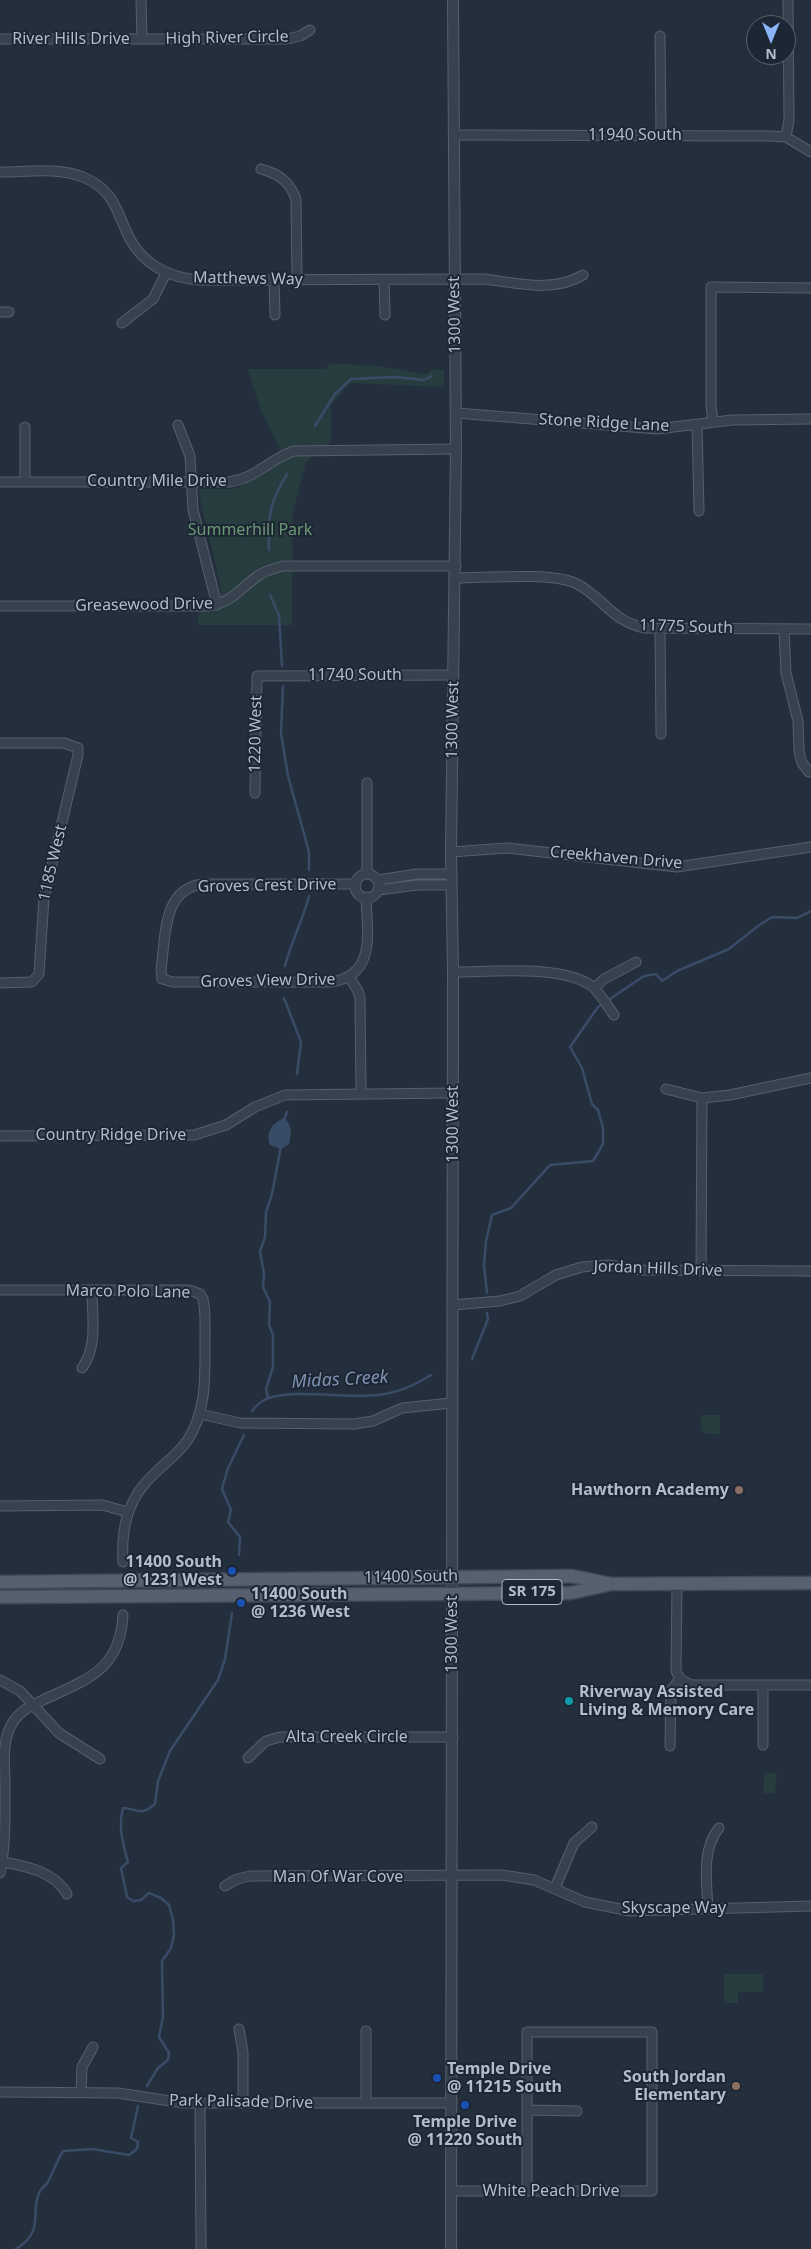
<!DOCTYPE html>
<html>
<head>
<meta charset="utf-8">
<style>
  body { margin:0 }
  #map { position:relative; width:811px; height:2249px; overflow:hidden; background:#242f3e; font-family:"Noto Sans",sans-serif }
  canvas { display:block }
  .north { position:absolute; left:746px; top:15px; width:50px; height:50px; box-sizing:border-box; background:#1d2633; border:1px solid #59626f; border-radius:50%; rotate:180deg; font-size:14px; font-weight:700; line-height:20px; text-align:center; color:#b4bcc9 }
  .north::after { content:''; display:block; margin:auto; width:18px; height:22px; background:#8ab4f8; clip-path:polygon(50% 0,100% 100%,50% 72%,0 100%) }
</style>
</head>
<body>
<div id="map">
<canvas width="811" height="2249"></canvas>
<div class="north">N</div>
</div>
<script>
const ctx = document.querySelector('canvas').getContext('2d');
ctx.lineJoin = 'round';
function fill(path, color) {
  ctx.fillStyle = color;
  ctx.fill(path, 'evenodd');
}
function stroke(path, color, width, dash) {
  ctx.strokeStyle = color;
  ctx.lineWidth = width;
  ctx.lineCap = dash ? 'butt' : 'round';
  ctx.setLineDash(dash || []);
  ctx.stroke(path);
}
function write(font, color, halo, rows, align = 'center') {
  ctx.font = font + ' "Noto Sans",sans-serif';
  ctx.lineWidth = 4;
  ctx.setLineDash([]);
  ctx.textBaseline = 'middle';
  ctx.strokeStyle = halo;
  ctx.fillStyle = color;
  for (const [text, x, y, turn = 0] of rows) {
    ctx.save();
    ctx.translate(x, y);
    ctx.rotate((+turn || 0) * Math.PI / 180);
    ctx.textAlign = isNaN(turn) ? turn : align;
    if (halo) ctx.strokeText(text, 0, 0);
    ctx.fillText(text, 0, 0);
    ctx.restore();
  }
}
const green = new Path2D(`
  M 330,363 L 378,366 L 426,374 L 432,369 L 444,370 L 444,387 L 350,383 L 331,405 L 331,442 L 306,462 L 293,511 L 292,625 L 198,625 L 198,614 L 222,593 L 198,489 L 234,489 L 265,473 L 280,449 L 260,408 L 248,369 L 325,369 Z
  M 700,1415 L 720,1415 L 720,1434 L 707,1434 L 702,1431 Z
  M 765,1772 L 777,1773 L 775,1794 L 763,1793 Z
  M 724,1974 L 763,1974 L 763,1992 L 738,1992 L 738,2003 L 724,2003 Z`);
const water = new Path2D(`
  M 284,1118 C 293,1126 291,1134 289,1144 L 281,1149 L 270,1145 C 265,1132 273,1123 284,1118 Z`);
const stream = new Path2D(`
  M 315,426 L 335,394 L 351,379 L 396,377 L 424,380 L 432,376
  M 269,550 C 268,515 269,504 287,474
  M 270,595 L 279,615 L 282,666
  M 283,686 L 281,733 L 288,776 L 309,852 L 309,870
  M 285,966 C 291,942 303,920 309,896
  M 284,998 L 301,1042 L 297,1074
  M 284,1120 L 287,1112
  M 487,1293 L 484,1265 L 486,1241 L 492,1215 L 511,1208 L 550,1165 L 593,1161 L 603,1144 L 603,1128 L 598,1110 L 592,1104 L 582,1068 L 570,1047 L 598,1007 L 644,976 L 656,974 L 662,981 L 677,971 L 729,949 L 758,926 L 772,917 L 797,918 L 811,911
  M 472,1359 L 488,1319 L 487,1313
  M 268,1398 L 266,1389 L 273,1367 L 273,1335 L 269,1325 L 270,1302 L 263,1287 L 264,1274 L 260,1251 L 265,1237 L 266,1212 L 272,1194 L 281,1146
  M 252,1411 C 256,1406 260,1402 266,1399 C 296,1388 344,1399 378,1395 C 397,1393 415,1385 431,1375
  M 239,1555 L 240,1537 L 228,1522 L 231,1510 L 222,1489 L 228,1468 L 244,1435
  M 147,2086 L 158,2068 L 168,2060 L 169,2053 L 159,2037 L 163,2017 L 162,1961 L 171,1948 L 174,1935 L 173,1920 L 169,1905 L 161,1898 L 149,1893 L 141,1900 L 133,1901 L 127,1897 L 121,1868 L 128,1862 C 123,1845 118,1826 123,1808 C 140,1809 139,1817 155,1804 L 158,1781 L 170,1751 L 218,1680 L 225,1659 L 232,1613
  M 16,2249 C 46,2230 29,2213 40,2191 C 42,2188 46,2185 48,2182 C 53,2172 57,2161 63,2151 L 92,2149 L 129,2155 L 137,2149 L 138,2142 L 131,2138 L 138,2106`);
const minor = new Path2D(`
  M 141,0 L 142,39
  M 660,36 L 661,135
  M 0,39 L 287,39 L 300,36 L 310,30
  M 454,135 L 770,136 L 786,137 L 811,152
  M 786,137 L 789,120 L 788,0
  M 261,169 C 279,174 289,181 296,199 L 297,279
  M 0,172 C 26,172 58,167 83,177 C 116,191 116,212 130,239 C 144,265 170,278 199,280 L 484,279 C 517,283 553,293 583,275
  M 274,279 L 275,315
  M 384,279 L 385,315
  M 0,312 L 9,312
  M 122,323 L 153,299 L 166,273
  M 456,413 L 657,429 L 732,420 L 811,419
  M 713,422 L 711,405 L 711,287 L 811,288
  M 178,425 L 190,456 L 193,510 L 217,605
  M 697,425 L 699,511
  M 25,427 L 25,482
  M 0,482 L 229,482 C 257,478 269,459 294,451 L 456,449
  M 456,578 C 485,578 551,572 575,583 C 603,596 610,621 645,628 L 811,629
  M 0,606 L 208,606 C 235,602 240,587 261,574 C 267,570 276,568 283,566 L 456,566
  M 660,629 L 661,734
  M 784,629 L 786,673 L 798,721 L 799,751 L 802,763 L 809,772
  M 0,743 L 64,743 L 78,748 L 78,755 L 44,898 L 39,974 L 32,982 L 0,983
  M 255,793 L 257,676 L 454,675
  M 451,852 L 507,848 L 677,867 L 811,847
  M 367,874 L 367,783
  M355 886a12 12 0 1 1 24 0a12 12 0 1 1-24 0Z
  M 378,880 L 417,874 L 452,874
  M 356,884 L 203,884 C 162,889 166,936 161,969 L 162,979 L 173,982 L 331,982 C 377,975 367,932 366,897
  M 378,890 L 417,885 L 452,885
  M 453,972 C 489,972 565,964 593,987 C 599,992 609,1008 614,1015
  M 349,977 L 358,991 L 360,998 L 361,1093
  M 594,988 L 604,979 L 636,962
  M 666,1089 L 702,1098 L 730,1095 L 811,1078
  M 0,1136 L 194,1135 L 226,1125 L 255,1107 L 285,1095 L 453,1093
  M 701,1271 L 702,1098
  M 0,1290 L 189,1290 L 200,1294 L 203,1299 C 206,1313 205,1328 205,1341 C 205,1376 207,1411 187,1441 C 178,1454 166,1462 155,1473 C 128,1497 121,1527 123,1562
  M 452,1305 L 500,1301 L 520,1296 L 556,1275 L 582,1267 L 608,1265 L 643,1270 L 811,1271
  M 82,1368 C 98,1347 92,1316 92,1290
  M 200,1414 L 240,1423 L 354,1424 L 373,1421 L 402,1408 L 451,1403
  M 0,1506 L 103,1505 L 127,1512
  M 677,1584 L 676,1671 L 680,1679 L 691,1685 L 811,1685
  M 0,1680 L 20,1691 L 59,1733 L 100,1759
  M 763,1685 L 763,1745
  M 670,1746 L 671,1690 L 680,1679
  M 248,1758 L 266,1741 L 280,1737 L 453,1737
  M 3,1862 C 26,1866 55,1872 67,1894
  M 0,1873 C 6,1844 5,1814 5,1785 C 5,1764 1,1741 13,1722 C 21,1710 31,1706 43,1700 C 88,1679 120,1670 123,1615
  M 225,1886 L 237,1879 L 250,1876 L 502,1875 L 534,1880 L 585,1902 L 630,1911 L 811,1906
  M 555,1888 L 574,1843 L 592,1827
  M 708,1909 C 707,1882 701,1850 719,1828
  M 239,2029 L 243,2052 L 243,2103
  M 366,2031 L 366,2103
  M 0,2092 L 118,2093 L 183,2103 L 452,2103
  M 81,2092 L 82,2067 L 93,2047
  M 200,2104 L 201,2249
  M 527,2110 L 577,2111
  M 451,2191 L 652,2191 L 652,2032 L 527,2032 L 527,2191`);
const tertiary = new Path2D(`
  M 451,2249 L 453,972 L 451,852 L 456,449 L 453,0`);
const primary = new Path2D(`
  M 0,1582 L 572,1576 L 611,1584 L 811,1583
  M 0,1597 L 571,1593 L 607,1585`);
const markers = [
  [739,1490,5,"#8d6e63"],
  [232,1571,5,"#1a4fb4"],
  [241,1603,5,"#1a4fb4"],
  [569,1701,5,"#0f9aa8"],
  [437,2078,5,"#1a4fb4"],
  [736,2086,5,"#8d6e63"],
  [465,2105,5,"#1a4fb4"]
];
const shields = [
  [532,1592,60]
];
const shieldNames = [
  ["SR 175",532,1592]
];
const streetNames = [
  ["High River Circle",227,38,-1],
  ["River Hills Drive",71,39],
  ["11940 South",635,135],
  ["Matthews Way",248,279,1],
  ["1300 West",455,315,-91],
  ["Stone Ridge Lane",604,423,3],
  ["Country Mile Drive",157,481],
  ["Greasewood Drive",144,605,-1],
  ["11775 South",686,627,2],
  ["11740 South",355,675],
  ["1300 West",453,720,-89],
  ["1220 West",256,734,-89],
  ["Creekhaven Drive",616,858,5],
  ["1185 West",53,863,-77],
  ["Groves Crest Drive",267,886,-1],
  ["Groves View Drive",268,981,-1],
  ["1300 West",453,1124,-90],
  ["Country Ridge Drive",111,1135],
  ["Jordan Hills Drive",658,1269,2],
  ["Marco Polo Lane",128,1292,1],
  ["11400 South",411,1577,-1],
  ["1300 West",452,1634,-90],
  ["Alta Creek Circle",347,1737],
  ["Man Of War Cove",338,1877],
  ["Skyscape Way",674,1908],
  ["Park Palisade Drive",241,2102,1],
  ["White Peach Drive",551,2191]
];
const parkNames = [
  ["Summerhill Park",250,530]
];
const poiNames = [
  ["Hawthorn Academy",729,1490],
  ["11400 South",222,1562],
  ["@ 1231 West",222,1580],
  ["11400 South",251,1594,"left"],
  ["@ 1236 West",251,1612,"left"],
  ["Riverway Assisted",579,1692,"left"],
  ["Living & Memory Care",579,1710,"left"],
  ["Temple Drive",447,2069,"left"],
  ["@ 11215 South",447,2087,"left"],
  ["South Jordan",726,2077],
  ["Elementary",726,2095],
  ["Temple Drive",465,2122,"center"],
  ["@ 11220 South",465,2140,"center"]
];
const waterNames = [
  ["Midas Creek",340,1380,-3]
];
fill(green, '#263c3f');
fill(water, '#394c67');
stroke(stream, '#394c67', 2.5);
stroke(minor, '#565f6c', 11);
stroke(tertiary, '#565f6c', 12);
stroke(primary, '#414a57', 15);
stroke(minor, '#38414e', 9);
stroke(tertiary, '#38414e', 10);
stroke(primary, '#56606e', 12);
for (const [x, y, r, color] of markers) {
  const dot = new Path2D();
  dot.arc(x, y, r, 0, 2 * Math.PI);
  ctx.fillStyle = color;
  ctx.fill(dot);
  stroke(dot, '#1d2633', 2);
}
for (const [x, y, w] of shields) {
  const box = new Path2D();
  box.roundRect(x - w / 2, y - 12.5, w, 25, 4);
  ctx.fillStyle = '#1d2633';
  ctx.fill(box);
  stroke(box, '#b4bcc9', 1);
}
write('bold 15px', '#b4bcc9', null, shieldNames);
write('16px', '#b4bcc9', '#1d2633', streetNames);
write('16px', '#6b9a76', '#1d2633', parkNames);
write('bold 16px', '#b4bcc9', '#1d2633', poiNames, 'right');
write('italic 18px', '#7c92b1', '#1d2633', waterNames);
</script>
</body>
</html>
